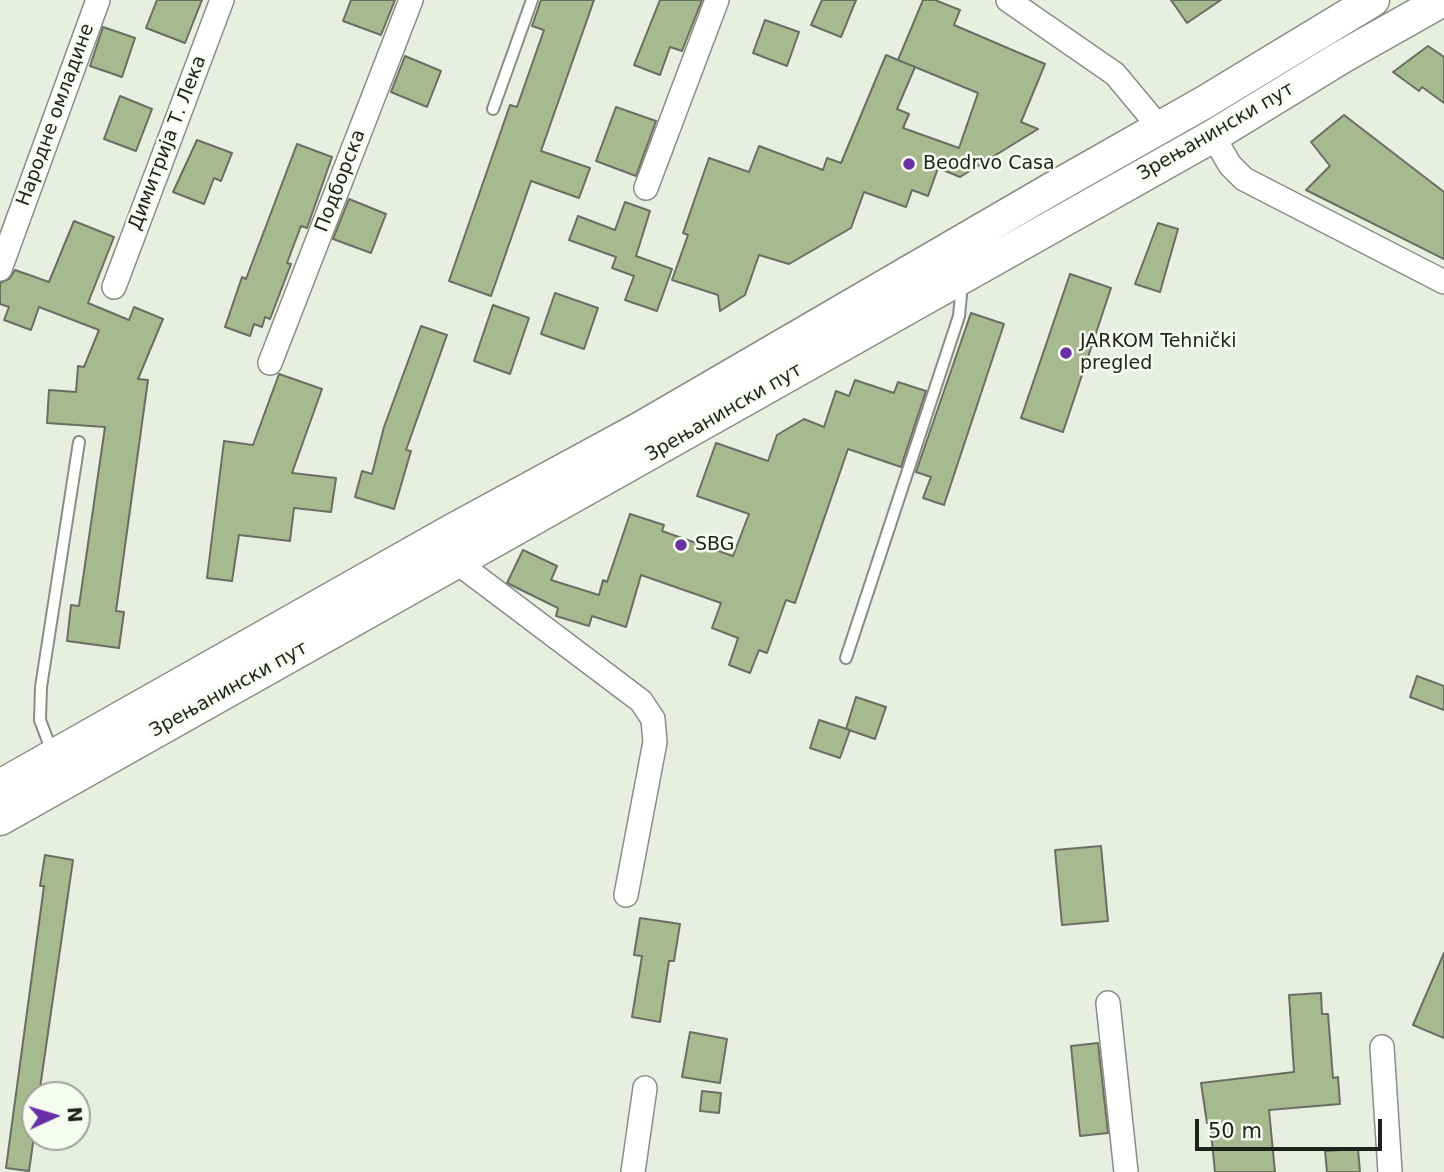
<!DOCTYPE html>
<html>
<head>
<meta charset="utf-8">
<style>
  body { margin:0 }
  #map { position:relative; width:1444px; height:1172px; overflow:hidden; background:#e8efe0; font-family:"DejaVu Sans",sans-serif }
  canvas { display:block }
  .north { position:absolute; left:21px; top:1081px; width:70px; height:70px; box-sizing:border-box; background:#f5fcee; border:2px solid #9fa49a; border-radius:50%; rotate:86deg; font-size:19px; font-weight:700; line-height:28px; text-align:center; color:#1e211c }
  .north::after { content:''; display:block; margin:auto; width:24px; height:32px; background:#6930a7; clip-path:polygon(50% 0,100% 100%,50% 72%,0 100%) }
  .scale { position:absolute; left:1195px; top:1119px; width:187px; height:32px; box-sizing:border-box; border:4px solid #1e211c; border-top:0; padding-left:9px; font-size:21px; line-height:24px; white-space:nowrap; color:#1e211c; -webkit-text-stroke:5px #f5fcee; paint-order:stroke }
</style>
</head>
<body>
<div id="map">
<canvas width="1444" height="1172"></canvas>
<div class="north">N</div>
<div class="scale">50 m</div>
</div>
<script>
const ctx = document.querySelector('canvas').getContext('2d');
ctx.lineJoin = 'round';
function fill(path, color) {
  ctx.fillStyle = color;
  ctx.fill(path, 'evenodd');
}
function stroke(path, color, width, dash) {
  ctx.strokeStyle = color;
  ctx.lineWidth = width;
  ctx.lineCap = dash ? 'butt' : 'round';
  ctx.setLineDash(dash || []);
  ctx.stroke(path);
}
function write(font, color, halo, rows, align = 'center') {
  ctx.font = font + ' "DejaVu Sans",sans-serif';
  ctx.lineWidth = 5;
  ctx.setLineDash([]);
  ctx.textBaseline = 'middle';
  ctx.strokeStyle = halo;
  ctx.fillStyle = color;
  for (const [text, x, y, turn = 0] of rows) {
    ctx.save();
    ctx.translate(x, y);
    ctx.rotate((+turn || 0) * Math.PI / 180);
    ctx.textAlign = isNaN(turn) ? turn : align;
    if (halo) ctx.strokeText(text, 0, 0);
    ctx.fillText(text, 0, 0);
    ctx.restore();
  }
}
const building = new Path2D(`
  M 157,0 L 202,0 L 185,43 L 146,28 Z
  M 351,0 L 395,0 L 381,35 L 343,21 Z
  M 541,0 L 594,0 L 541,151 L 590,168 L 579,198 L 531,181 L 491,296 L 449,281 L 510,105 L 517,107 L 544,30 L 532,26 Z
  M 660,0 L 702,0 L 682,51 L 670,47 L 660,75 L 634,65 Z
  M 822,0 L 856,0 L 841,37 L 811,25 Z
  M 923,0 L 935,0 L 960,10 L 954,25 L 1045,64 L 1021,122 L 1038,129 L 960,177 L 938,168 L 928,196 L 912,190 L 906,207 L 864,192 L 851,228 L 789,264 L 759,255 L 745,295 L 720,311 L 718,295 L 672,280 L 688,235 L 683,233 L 709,158 L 749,172 L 759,146 L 823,170 L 827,158 L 841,163 L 886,55 L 915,67 L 897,109 L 909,114 L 903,128 L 959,148 L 978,93 L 898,60 Z
  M 1171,0 L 1221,0 L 1187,23 Z
  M 765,20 L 799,32 L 787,66 L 753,53 Z
  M 103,27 L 135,38 L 122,77 L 90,66 Z
  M 1428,46 L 1444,57 L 1444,103 L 1422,87 L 1419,91 L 1393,72 Z
  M 405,56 L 441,71 L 427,107 L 391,92 Z
  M 120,96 L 152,109 L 136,151 L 104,139 Z
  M 616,107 L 656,121 L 636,176 L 596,161 Z
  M 1344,115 L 1444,192 L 1444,259 L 1306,190 L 1330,166 L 1311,142 Z
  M 197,140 L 232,153 L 221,181 L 214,178 L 204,204 L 173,192 Z
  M 297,144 L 332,157 L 307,228 L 301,226 L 287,263 L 291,264 L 270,319 L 265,317 L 262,327 L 254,324 L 250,336 L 225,327 L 242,277 L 246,279 Z
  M 349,199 L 386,214 L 371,253 L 333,239 Z
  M 625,202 L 650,211 L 636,256 L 672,269 L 657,311 L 625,300 L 634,276 L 612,268 L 616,257 L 569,240 L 578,216 L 615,230 Z
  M 74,221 L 114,237 L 88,303 L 129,320 L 134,307 L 163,319 L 138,379 L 148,380 L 116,611 L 124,612 L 119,648 L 67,641 L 71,605 L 79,606 L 105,427 L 47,423 L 49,390 L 76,392 L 78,366 L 84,367 L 99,330 L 39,307 L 31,330 L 4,320 L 9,307 L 0,304 L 0,283 L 9,279 L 15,270 L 49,282 Z
  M 1158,223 L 1178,229 L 1160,292 L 1135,284 Z
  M 1070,274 L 1111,288 L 1063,432 L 1021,418 Z
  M 555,293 L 598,308 L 584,349 L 541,334 Z
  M 493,305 L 529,318 L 510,374 L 474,361 Z
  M 971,313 L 1004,324 L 944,505 L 923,498 L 931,477 L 916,472 Z
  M 421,326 L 447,335 L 406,450 L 411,451 L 394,509 L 355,497 L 362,471 L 372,474 L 384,427 Z
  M 279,374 L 322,389 L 292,473 L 336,478 L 331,512 L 294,508 L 290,541 L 239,535 L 232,581 L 207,578 L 224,441 L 253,445 Z
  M 855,380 L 894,393 L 898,382 L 926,391 L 901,467 L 848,449 L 795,603 L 786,600 L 767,653 L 759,650 L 750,673 L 729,665 L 738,638 L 712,628 L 721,603 L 641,575 L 626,627 L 592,616 L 589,626 L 556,616 L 558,608 L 507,583 L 523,550 L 557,566 L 551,580 L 599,595 L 603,580 L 607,582 L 630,514 L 664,525 L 662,531 L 733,556 L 749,514 L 697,496 L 716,443 L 768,461 L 777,435 L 804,419 L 824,427 L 836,391 L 849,396 Z
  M 1417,676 L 1444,686 L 1444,710 L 1410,697 Z
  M 856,697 L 886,707 L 875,739 L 846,729 Z
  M 819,720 L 850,730 L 840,758 L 810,748 Z
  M 1101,846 L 1108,921 L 1062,925 L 1055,850 Z
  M 45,855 L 73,860 L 39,1095 L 35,1095 L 35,1129 L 29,1171 L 6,1168 L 44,886 L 40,886 Z
  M 640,918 L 680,924 L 674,961 L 669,961 L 660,1022 L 632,1017 L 642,956 L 634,955 Z
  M 1444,953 L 1444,1038 L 1413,1025 Z
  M 1321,993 L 1322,1014 L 1328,1014 L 1333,1078 L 1338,1077 L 1340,1104 L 1269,1110 L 1275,1172 L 1215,1172 L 1210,1123 L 1207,1123 L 1201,1083 L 1294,1072 L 1289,995 Z
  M 690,1032 L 727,1039 L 720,1083 L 682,1077 Z
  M 1098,1043 L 1108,1133 L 1080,1136 L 1071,1046 Z
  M 702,1091 L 721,1093 L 719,1113 L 700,1111 Z
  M 1358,1149 L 1360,1172 L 1327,1172 L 1325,1151 Z`);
const service = new Path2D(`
  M 493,109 L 532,0
  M 846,658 L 959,316 L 962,284
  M 52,752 L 40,720 L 41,687 L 79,442`);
const minor = new Path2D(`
  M 1008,0 L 1115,74 L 1160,128
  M 1213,136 L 1230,165 L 1244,179 L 1444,282
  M 646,188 L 717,0
  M 0,269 L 98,0
  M 114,287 L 222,0
  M 270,363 L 411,0
  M 458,563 L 641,701 L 653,719 L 655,742 L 626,895
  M 1108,1003 L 1126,1172
  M 1382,1047 L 1390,1172
  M 633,1172 L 645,1088`);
const secondary = new Path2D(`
  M 0,786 L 451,531 L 639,429 L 1055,187 L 1205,102 L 1373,0
  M 0,819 L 1213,136 L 1342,57 L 1443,0`);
const markers = [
  [909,164,7,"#6930a7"],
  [1066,353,7,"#6930a7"],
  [681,545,7,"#6930a7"]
];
const streetNames = [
  ["Народне омладине",56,115,-70],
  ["Зрењанински пут",1216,132,-30],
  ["Димитрија Т. Лека",168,143,-69],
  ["Подборска",341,181,-69],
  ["Зрењанински пут",724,413,-30],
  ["Зрењанински пут",229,690,-29]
];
const poiNames = [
  ["Beodrvo Casa",923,164],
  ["JARKOM Tehnički",1080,342],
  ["pregled",1080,364],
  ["SBG",695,545]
];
fill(building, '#a6b98f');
stroke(building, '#696f63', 2);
stroke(service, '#888f82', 14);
stroke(minor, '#888f82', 26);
stroke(secondary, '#888f82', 35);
stroke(service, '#fff', 10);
stroke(minor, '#fff', 23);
stroke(secondary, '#fff', 32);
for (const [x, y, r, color] of markers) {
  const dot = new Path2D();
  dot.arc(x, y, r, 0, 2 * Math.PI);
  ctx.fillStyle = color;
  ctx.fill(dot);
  stroke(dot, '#f5fcee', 2.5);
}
write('19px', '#1e211c', '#f5fcee', streetNames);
write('19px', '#1e211c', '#f5fcee', poiNames, 'left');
</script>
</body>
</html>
